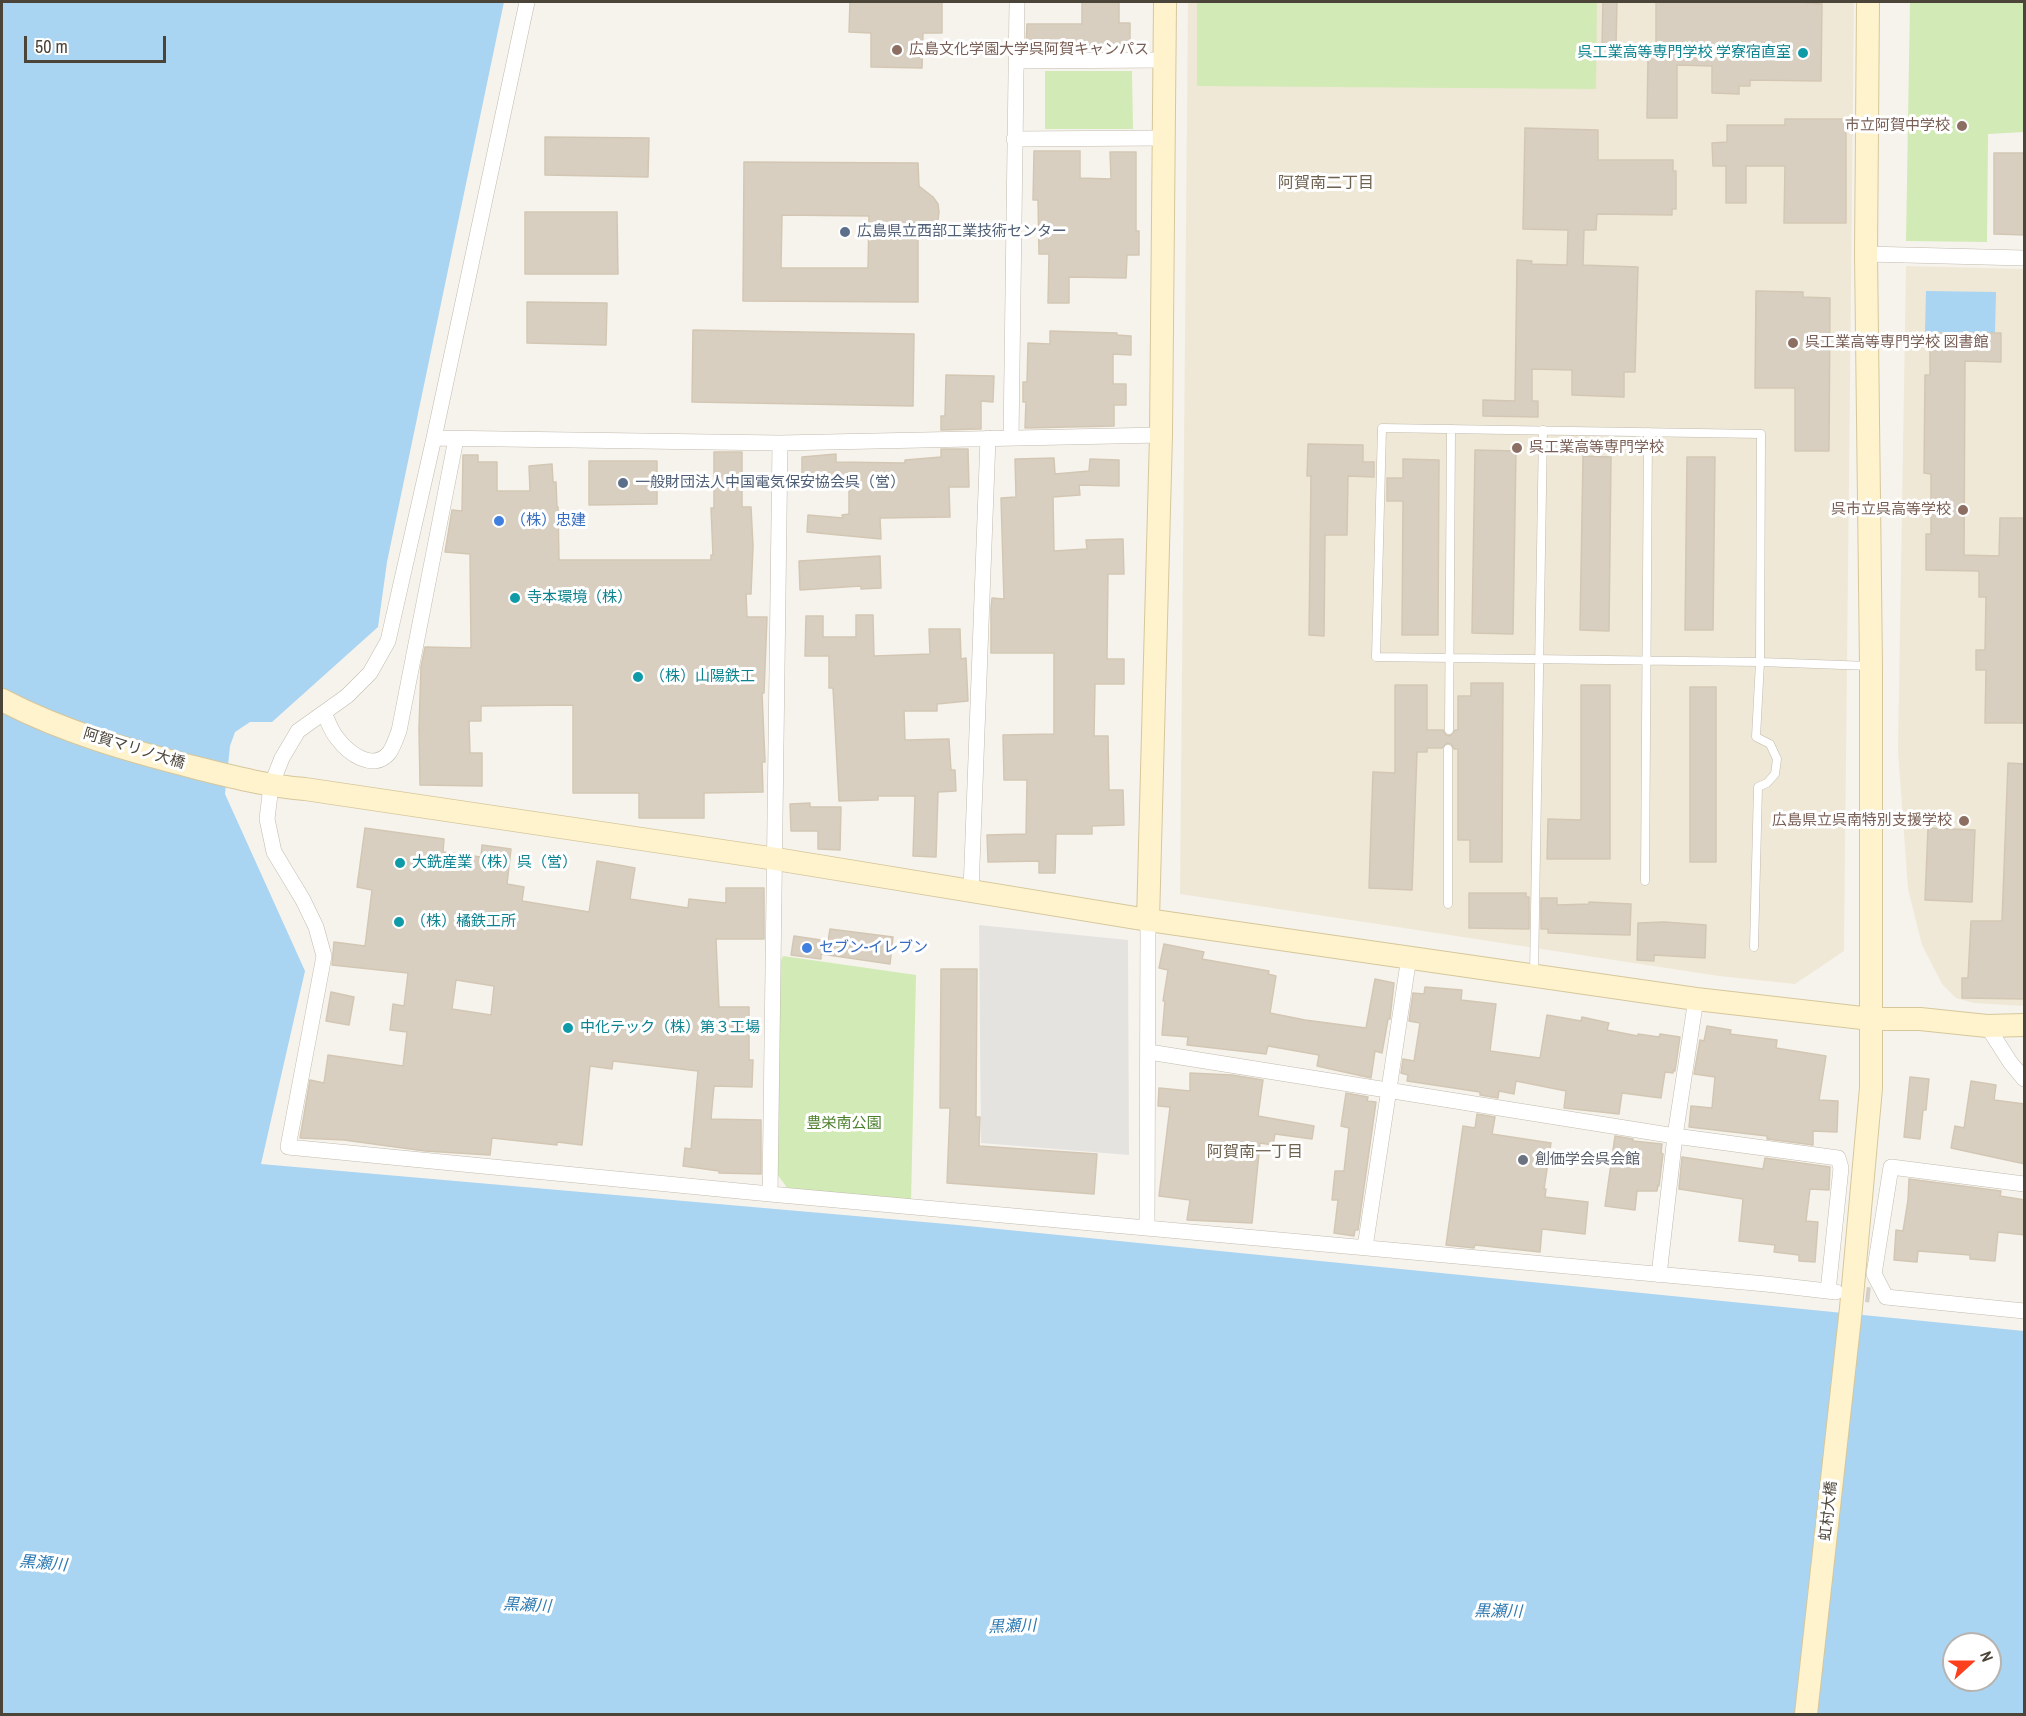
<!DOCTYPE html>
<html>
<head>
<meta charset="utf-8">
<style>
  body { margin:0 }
  #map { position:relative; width:2026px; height:1716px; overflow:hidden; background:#f6f3ec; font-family:"Archivo Narrow",sans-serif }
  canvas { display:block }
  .frame { position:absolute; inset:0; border:3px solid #4b4439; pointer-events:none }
  .north { position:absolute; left:1942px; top:1632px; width:60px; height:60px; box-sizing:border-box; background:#fff; border:2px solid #b7b4b0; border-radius:50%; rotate:69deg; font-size:16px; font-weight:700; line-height:24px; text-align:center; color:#4b4439 }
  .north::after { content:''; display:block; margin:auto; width:21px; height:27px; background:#fc3f1d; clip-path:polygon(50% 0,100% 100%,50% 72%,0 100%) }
  .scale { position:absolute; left:24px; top:36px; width:142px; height:27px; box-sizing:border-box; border:3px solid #4b4439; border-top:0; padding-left:8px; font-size:18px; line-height:21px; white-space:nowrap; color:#4b4439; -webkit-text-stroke:4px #fff; paint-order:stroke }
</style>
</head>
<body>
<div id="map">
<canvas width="2026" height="1716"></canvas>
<div class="frame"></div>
<div class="north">N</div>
<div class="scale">50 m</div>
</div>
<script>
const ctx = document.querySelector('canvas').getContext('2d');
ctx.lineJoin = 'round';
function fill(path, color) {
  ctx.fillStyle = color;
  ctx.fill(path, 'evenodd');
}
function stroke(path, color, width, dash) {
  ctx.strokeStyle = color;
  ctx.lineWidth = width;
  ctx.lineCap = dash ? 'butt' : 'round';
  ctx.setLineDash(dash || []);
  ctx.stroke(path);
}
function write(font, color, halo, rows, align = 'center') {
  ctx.font = font + ' "Archivo Narrow","Noto Sans JP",sans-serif';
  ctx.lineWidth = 6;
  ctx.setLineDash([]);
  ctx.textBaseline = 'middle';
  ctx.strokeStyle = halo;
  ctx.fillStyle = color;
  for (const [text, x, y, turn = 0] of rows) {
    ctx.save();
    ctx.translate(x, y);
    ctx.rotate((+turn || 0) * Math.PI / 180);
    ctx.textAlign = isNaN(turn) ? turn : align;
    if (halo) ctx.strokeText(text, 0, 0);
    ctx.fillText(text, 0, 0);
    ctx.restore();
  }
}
const education = new Path2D(`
  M 1188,2 L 1854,2 L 1844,951 L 1795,984 L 1719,976 L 1180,894 Z
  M 1906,266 L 2024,269 L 2024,1006 L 1974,1003 L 1956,998 L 1942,984 L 1922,945 L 1908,889 L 1898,751 Z`);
const green = new Path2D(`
  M 1197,2 L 1597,2 L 1596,89 L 1197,86 Z
  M 1910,2 L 2024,2 L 2024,132 L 1988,134 L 1987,242 L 1906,241 Z
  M 1045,71 L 1132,71 L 1133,129 L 1045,129 Z
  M 783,956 L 916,975 L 911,1202 L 788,1189 L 774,1170 L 780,963 Z`);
const parking = new Path2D(`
  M 979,925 L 1128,940 L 1129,1155 L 981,1143 Z`);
const water = new Path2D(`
  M 2,2 L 504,2 L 387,562 L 378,627 L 272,722 L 250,722 L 235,732 L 230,746 L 225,794 L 305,971 L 261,1164 L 958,1225 L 2024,1331 L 2024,1714 L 2,1714 ZM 1954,1644 L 1990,1644 L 1990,1680 L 1954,1680 Z
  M 1926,291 L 1996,292 L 1995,333 L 1925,332 Z`);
const building = new Path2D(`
  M 850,2 L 942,2 L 942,33 L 923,33 L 922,68 L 871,67 L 871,33 L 849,32 Z
  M 1082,2 L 1119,2 L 1119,23 L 1130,23 L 1130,46 L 1026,45 L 1027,24 L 1082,24 Z
  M 1603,2 L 1617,2 L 1616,46 L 1602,46 Z
  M 1656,2 L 1807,2 L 1807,3 L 1822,4 L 1821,81 L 1750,80 L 1750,86 L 1739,86 L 1739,94 L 1712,93 L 1712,66 L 1677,65 L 1677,118 L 1647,118 L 1648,57 L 1654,57 L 1654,46 L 1656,46 Z
  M 1785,119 L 1846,119 L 1846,223 L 1784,223 L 1785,166 L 1746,166 L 1746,203 L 1726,203 L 1726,166 L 1713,166 L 1712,143 L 1727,142 L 1727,125 L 1785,125 Z
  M 1525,128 L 1598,130 L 1598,160 L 1673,160 L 1673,171 L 1676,171 L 1676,209 L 1672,209 L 1672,215 L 1597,214 L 1596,230 L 1584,230 L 1583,265 L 1638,267 L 1635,372 L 1624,372 L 1624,397 L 1572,395 L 1572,370 L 1532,369 L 1532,401 L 1538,401 L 1538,417 L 1483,416 L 1483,400 L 1515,401 L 1517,260 L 1532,261 L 1531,264 L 1567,265 L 1568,230 L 1523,229 Z
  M 545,137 L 649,138 L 648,177 L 545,175 Z
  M 1034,151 L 1080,151 L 1080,178 L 1111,179 L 1110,152 L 1136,152 L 1136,231 L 1139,231 L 1139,255 L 1127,255 L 1126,278 L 1069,277 L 1069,303 L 1048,303 L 1049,254 L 1039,254 L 1038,200 L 1033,200 Z
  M 1994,153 L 2025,153 L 2025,235 L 1994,234 Z
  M 744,162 L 918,163 L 919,186 L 933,197 L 938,204 L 939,212 L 938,220 L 933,227 L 918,238 L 918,302 L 743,301 ZM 782,215 L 869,216 L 868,268 L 781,268 Z
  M 525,212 L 617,212 L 618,274 L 525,274 Z
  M 1756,291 L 1803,292 L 1803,297 L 1830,298 L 1829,451 L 1795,451 L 1795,388 L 1755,388 Z
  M 527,302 L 607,303 L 606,345 L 527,343 Z
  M 693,330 L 914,334 L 913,406 L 692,402 Z
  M 1050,331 L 1117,333 L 1117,335 L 1131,336 L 1131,355 L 1113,354 L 1113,384 L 1126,384 L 1126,405 L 1114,405 L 1114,426 L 1025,428 L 1026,402 L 1023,402 L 1023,382 L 1027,382 L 1028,343 L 1050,344 Z
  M 1930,333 L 2001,333 L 2001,362 L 1965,361 L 1964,555 L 1999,556 L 2000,518 L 2025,518 L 2025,723 L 1985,723 L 1986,670 L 1976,670 L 1976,650 L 1985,650 L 1986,597 L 1979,597 L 1979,571 L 1926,570 L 1926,534 L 1931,534 L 1931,474 L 1924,473 L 1925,375 L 1930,375 Z
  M 946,375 L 994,376 L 993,402 L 981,401 L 981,429 L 941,430 L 941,416 L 945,416 Z
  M 1308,444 L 1363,445 L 1363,462 L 1374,462 L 1374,477 L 1348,476 L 1347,535 L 1325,535 L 1324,636 L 1309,635 L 1311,476 L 1307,476 Z
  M 941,449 L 968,449 L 969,487 L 949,487 L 950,517 L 880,518 L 881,539 L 807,532 L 808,515 L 843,518 L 842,515 L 849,514 L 849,484 L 820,484 L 820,482 L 802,482 L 802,457 L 836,454 L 836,462 L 905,463 L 905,460 L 941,457 Z
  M 1475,450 L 1516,451 L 1513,634 L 1472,633 Z
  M 714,452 L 742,452 L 742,507 L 751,507 L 753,546 L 751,594 L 746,594 L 747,617 L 767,617 L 764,693 L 762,693 L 765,762 L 762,762 L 763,792 L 704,793 L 704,818 L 639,818 L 639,793 L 573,793 L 573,705 L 481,706 L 481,721 L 469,721 L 470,753 L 482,753 L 482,786 L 420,785 L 419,728 L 421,667 L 425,647 L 471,648 L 470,554 L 445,552 L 452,510 L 462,511 L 463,455 L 478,455 L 478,462 L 497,462 L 497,491 L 530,491 L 529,466 L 552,464 L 553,482 L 556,482 L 557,507 L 558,507 L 559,560 L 711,560 L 711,555 L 713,555 L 711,508 L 714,508 Z
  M 1583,456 L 1611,457 L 1609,631 L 1580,630 Z
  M 1687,457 L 1715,457 L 1713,630 L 1685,630 Z
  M 1054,458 L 1055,474 L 1089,471 L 1090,459 L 1119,460 L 1119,486 L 1079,485 L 1080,495 L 1053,497 L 1054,551 L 1087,549 L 1086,540 L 1123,539 L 1124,574 L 1108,574 L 1107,659 L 1124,659 L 1124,684 L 1095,684 L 1094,736 L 1108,736 L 1109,790 L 1123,790 L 1124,825 L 1092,826 L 1092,834 L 1056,834 L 1055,873 L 1039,873 L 1039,861 L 988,862 L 987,835 L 1026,834 L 1027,780 L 1004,780 L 1003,735 L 1054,734 L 1054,653 L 991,653 L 991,608 L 992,598 L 1004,599 L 1001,498 L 1016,497 L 1015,459 Z
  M 1403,459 L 1439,460 L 1438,635 L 1402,635 L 1403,501 L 1387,501 L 1387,478 L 1403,478 Z
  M 589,461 L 657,461 L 657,504 L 589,505 Z
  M 880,556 L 881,588 L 861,589 L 861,586 L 800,590 L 799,561 Z
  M 856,615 L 873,615 L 874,656 L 930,654 L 929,629 L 960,629 L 961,659 L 966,658 L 968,701 L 937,704 L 937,711 L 904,711 L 905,740 L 949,739 L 951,770 L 955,770 L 956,791 L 938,792 L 936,857 L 913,856 L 915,796 L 878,796 L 878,800 L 839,801 L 833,688 L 829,688 L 829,656 L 805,656 L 806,616 L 823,616 L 823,637 L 856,637 Z
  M 1471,683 L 1503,683 L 1502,862 L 1470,862 L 1470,840 L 1458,840 L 1458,749 L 1454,749 L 1451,744 L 1447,743 L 1442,748 L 1427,748 L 1427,752 L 1417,752 L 1412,890 L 1369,888 L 1373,772 L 1395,773 L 1395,685 L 1427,685 L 1427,730 L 1443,730 L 1446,735 L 1450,736 L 1455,730 L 1458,730 L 1458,696 L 1471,696 Z
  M 1581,685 L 1610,685 L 1610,859 L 1547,859 L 1548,819 L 1581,820 Z
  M 1690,687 L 1716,687 L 1716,862 L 1690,862 Z
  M 2008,763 L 2025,764 L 2025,999 L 1962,998 L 1962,978 L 1968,978 L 1971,921 L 2002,921 Z
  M 810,803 L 810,807 L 841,807 L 840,850 L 818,849 L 818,831 L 791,831 L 790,804 Z
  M 365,828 L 444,839 L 443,852 L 481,857 L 482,845 L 511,849 L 507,884 L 524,887 L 522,901 L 589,912 L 597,861 L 635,868 L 630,899 L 688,908 L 689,899 L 726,903 L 726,888 L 764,888 L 764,939 L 716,939 L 719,1007 L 749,1007 L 749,1060 L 753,1060 L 752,1087 L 714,1086 L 711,1119 L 761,1120 L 761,1174 L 719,1173 L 719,1171 L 683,1166 L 685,1148 L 691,1149 L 698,1071 L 613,1061 L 612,1069 L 590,1066 L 582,1145 L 557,1142 L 557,1145 L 492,1138 L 490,1155 L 425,1151 L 344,1140 L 300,1138 L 310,1080 L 324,1083 L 328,1055 L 403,1066 L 407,1032 L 390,1030 L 393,1004 L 404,1006 L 408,973 L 332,965 L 334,942 L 365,946 L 372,890 L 357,887 ZM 456,980 L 494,986 L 491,1015 L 452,1009 Z
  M 1928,828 L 1975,830 L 1972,902 L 1925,900 Z
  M 1469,893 L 1526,893 L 1526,897 L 1529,897 L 1529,929 L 1469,928 Z
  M 1541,898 L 1557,898 L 1557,905 L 1589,904 L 1589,902 L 1631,904 L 1630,935 L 1548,933 L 1548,929 L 1541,929 Z
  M 1664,922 L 1706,925 L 1705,958 L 1654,955 L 1654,961 L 1637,960 L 1638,923 Z
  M 830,929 L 893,937 L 890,964 L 821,954 L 821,959 L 791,955 L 794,936 L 828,941 Z
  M 1164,944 L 1204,952 L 1202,959 L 1269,971 L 1268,974 L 1276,976 L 1270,1013 L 1305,1020 L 1366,1028 L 1375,979 L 1394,983 L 1390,1019 L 1388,1019 L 1382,1053 L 1375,1051 L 1371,1078 L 1317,1066 L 1319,1055 L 1268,1046 L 1266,1054 L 1187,1045 L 1188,1037 L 1162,1035 L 1165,1001 L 1163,1001 L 1168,970 L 1159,968 Z
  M 941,969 L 977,969 L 976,1117 L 980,1117 L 979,1146 L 1097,1154 L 1094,1194 L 947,1183 L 950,1108 L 940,1108 Z
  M 1425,987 L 1462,990 L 1461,1000 L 1496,1004 L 1490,1051 L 1540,1058 L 1547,1015 L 1581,1021 L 1582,1017 L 1609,1023 L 1607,1030 L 1638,1036 L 1638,1034 L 1659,1037 L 1660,1034 L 1680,1037 L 1675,1071 L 1673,1070 L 1673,1073 L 1665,1072 L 1661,1098 L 1622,1093 L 1619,1114 L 1564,1108 L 1566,1091 L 1516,1081 L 1514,1094 L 1499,1091 L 1498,1098 L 1480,1095 L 1480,1092 L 1407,1081 L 1408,1075 L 1401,1073 L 1403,1059 L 1414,1061 L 1420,1023 L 1409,1021 L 1413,993 L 1424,994 Z
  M 331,992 L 354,997 L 349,1025 L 326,1021 Z
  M 1707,1026 L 1731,1030 L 1730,1034 L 1777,1040 L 1776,1048 L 1826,1056 L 1819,1100 L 1838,1101 L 1837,1132 L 1813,1131 L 1813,1145 L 1767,1139 L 1767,1136 L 1689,1127 L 1691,1106 L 1712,1108 L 1715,1077 L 1694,1074 L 1700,1040 L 1704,1041 Z
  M 1190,1073 L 1232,1075 L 1263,1080 L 1258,1116 L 1314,1126 L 1312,1139 L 1275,1134 L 1273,1145 L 1260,1143 L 1252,1223 L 1187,1220 L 1190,1200 L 1159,1196 L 1170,1107 L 1158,1106 L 1159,1088 L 1190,1091 Z
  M 1910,1077 L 1929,1079 L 1926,1110 L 1923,1110 L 1920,1139 L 1904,1137 Z
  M 1971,1081 L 1996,1085 L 1994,1100 L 2025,1104 L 2025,1164 L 1951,1148 L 1955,1126 L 1964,1128 Z
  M 1346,1093 L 1368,1097 L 1367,1101 L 1376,1102 L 1358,1230 L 1355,1230 L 1354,1236 L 1334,1233 L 1338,1200 L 1332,1200 L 1335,1171 L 1344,1171 L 1349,1128 L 1341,1126 Z
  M 1477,1114 L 1495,1117 L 1492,1134 L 1551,1143 L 1544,1189 L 1546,1189 L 1545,1197 L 1588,1202 L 1585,1234 L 1542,1229 L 1540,1252 L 1475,1245 L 1474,1248 L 1446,1245 L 1463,1126 L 1475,1128 Z
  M 1615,1136 L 1633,1139 L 1633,1141 L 1662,1144 L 1661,1153 L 1663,1154 L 1659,1186 L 1658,1185 L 1657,1191 L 1637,1191 L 1635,1210 L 1605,1206 Z
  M 1682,1157 L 1763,1169 L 1765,1158 L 1830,1167 L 1829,1190 L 1810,1189 L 1806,1221 L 1818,1222 L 1815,1262 L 1799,1261 L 1799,1255 L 1774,1252 L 1775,1245 L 1739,1241 L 1743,1199 L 1679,1189 Z
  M 1909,1179 L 2001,1191 L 2000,1196 L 2025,1200 L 2025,1235 L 1998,1232 L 1995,1261 L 1970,1259 L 1970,1255 L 1918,1251 L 1917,1262 L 1894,1260 L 1896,1230 L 1903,1231 L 1908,1200 Z`);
const streetTunnel = new Path2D(`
  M 1843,1292 L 1870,1295`);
const lane = new Path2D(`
  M 1449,730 L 1451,429
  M 1645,881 L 1648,432
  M 1448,904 L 1448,749
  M 1754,947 L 1758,787 L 1767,783 L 1775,774 L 1777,759 L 1770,744 L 1756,737 L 1760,662 L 1761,434 L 1382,428 L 1376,657 L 1760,662 L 1870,666
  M 1534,973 L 1543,430`);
const street = new Path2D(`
  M 527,2 L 434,438 L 388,641 L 370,673 L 347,696 L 298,731 L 282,758 L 271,786 L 267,819 L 274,852 L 303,900 L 316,927 L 324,956 L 288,1147 L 770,1194 L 1766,1284 L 1836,1292
  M 1016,61 L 1164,60
  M 1014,139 L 1163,138
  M 1866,254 L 2024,258
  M 434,438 L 780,443 L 1161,435
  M 1011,438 L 1017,2
  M 324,713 C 328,721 331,731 337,738 C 348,753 373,772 389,753 C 394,746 396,738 399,731 L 456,439
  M 971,891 L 988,438
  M 1987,1026 L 2010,1062 L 2024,1079
  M 1149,1052 L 1675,1136 L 1838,1158 L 1841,1168 L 1828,1291
  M 2024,1184 L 1891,1167 L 1874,1274 L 1886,1297 L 2024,1311
  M 770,1194 L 780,443
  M 1147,1227 L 1148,920
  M 1365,1247 L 1409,957
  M 1659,1275 L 1675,1136 L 1696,999`);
const secondary = new Path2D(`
  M 2,700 C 63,732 130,751 197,768 C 233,777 268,786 305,789 L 776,859 L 1148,920 L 1696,999 L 1871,1019 L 1920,1019 L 1987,1026 L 2024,1025
  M 1148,920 L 1161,435 L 1165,2
  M 1806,1714 L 1851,1308 L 1871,1088 L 1871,666 L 1866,254 L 1868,2`);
const markers = [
  [897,50,6,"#8d6e63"],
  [1803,53,6,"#0f9aa8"],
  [1962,126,6,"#8d6e63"],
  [845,232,6,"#5c6f8a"],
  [1793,343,6,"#8d6e63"],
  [1517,448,6,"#8d6e63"],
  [623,483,6,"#5c6f8a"],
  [1963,510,6,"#8d6e63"],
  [499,521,6,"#3f7fe0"],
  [515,598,6,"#0f9aa8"],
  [638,677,6,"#0f9aa8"],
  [1964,821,6,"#8d6e63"],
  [400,863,6,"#0f9aa8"],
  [399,922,6,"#0f9aa8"],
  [807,948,6,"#3f7fe0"],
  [568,1028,6,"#0f9aa8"],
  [1523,1160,6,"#6b7280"]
];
const educationNames = [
  ["広島文化学園大学呉阿賀キャンパス",909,50],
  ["市立阿賀中学校",1950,126,"right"],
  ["呉工業高等専門学校 図書館",1805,343],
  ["呉工業高等専門学校",1529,448],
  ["呉市立呉高等学校",1951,510,"right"],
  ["広島県立呉南特別支援学校",1952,821,"right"]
];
const cultureNames = [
  ["呉工業高等専門学校 学寮宿直室",1791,53,"right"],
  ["寺本環境（株）",527,598],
  ["（株）山陽鉄工",650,677],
  ["大銑産業（株）呉（営）",412,863],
  ["（株）橘鉄工所",411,922],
  ["中化テック（株）第３工場",580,1028]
];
const serviceNames = [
  ["広島県立西部工業技術センター",857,232],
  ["一般財団法人中国電気保安協会呉（営）",635,483]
];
const shopNames = [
  ["（株）忠建",511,521],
  ["セブン-イレブン",819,948]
];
const streetNames = [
  ["阿賀マリノ大橋",134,749,17],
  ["虹村大橋",1829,1511,-84]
];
const parkNames = [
  ["豊栄南公園",844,1124]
];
const worshipNames = [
  ["創価学会呉会館",1535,1160]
];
const neighbourhoodNames = [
  ["阿賀南二丁目",1326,184],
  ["阿賀南一丁目",1255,1153]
];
const waterNames = [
  ["黒瀬川",43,1564,5],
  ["黒瀬川",527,1606,3],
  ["黒瀬川",1498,1612,1],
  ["黒瀬川",1012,1627,-2]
];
fill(education, '#efe8d6');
fill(green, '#d2eab5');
fill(parking, '#e5e3e0');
fill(water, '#a9d4f2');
fill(building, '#d8cfc1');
stroke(building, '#d3c7b4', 1.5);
stroke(streetTunnel, '#d4d0c8', 15, [15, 8]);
stroke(lane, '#c2bbae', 9);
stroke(street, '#c2bbae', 16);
stroke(secondary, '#d6c79b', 24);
stroke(lane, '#fff', 8);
stroke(street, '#fff', 15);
stroke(secondary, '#fff3cd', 22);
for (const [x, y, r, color] of markers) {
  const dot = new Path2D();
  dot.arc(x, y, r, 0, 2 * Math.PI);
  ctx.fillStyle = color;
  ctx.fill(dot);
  stroke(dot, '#fff', 2);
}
write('15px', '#785e54', '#fff', educationNames, 'left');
write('15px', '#0d838f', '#fff', cultureNames, 'left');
write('15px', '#4e5e75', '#fff', serviceNames, 'left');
write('15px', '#366cbe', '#fff', shopNames, 'left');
write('15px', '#4b4439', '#fff', streetNames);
write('15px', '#4a7f2a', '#fff', parkNames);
write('15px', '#5b616d', '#fff', worshipNames, 'left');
write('16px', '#6e6250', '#fff', neighbourhoodNames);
write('italic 16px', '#2e7ab2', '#fff', waterNames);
</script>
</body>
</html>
